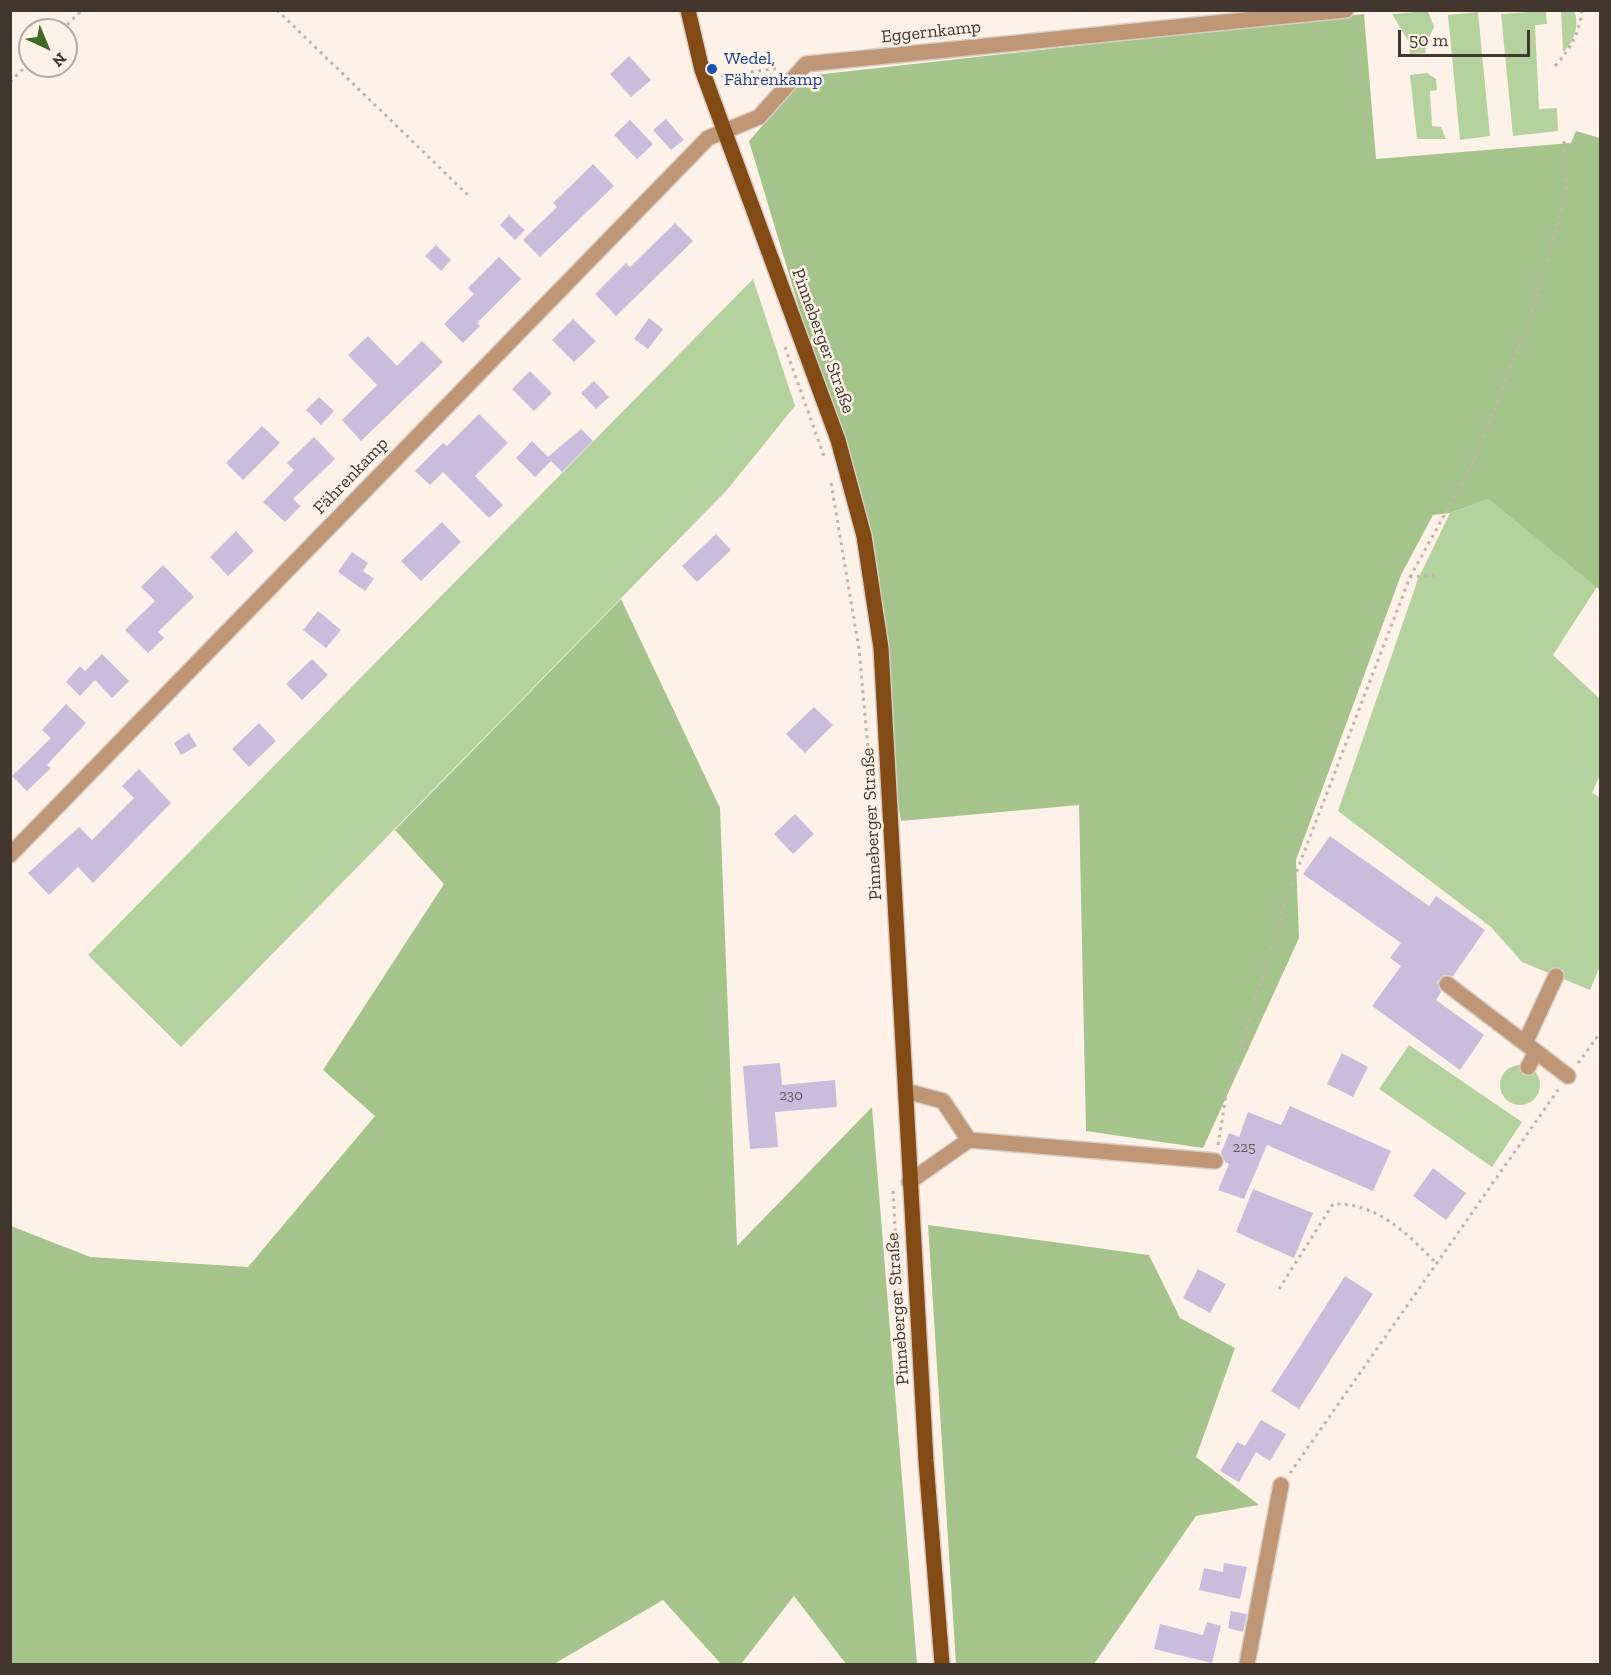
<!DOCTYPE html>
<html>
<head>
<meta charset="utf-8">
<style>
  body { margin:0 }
  #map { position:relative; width:1611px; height:1675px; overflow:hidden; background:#fef2e8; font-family:"Zilla Slab",serif }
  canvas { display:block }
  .frame { position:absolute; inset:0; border:12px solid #43372d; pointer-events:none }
  .north { position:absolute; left:18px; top:18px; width:60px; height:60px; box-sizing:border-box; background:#fef2e8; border:2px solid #b3a79d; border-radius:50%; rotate:136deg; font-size:16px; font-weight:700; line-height:24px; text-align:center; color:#43372d }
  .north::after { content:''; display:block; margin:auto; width:21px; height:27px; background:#3e6825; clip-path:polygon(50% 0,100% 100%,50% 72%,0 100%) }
  .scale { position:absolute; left:1398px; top:30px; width:132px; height:27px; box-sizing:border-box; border:3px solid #43372d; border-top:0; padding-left:8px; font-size:18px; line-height:21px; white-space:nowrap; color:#43372d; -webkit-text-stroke:4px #fef2e8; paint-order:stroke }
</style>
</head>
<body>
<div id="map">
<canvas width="1611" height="1675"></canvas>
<div class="frame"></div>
<div class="north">N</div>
<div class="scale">50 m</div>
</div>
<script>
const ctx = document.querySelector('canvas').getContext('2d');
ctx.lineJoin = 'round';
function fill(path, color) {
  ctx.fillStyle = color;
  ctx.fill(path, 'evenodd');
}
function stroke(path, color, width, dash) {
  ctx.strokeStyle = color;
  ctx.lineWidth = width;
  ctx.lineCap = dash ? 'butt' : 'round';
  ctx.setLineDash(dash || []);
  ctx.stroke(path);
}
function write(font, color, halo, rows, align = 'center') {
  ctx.font = font + ' "Zilla Slab",serif';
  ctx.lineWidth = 5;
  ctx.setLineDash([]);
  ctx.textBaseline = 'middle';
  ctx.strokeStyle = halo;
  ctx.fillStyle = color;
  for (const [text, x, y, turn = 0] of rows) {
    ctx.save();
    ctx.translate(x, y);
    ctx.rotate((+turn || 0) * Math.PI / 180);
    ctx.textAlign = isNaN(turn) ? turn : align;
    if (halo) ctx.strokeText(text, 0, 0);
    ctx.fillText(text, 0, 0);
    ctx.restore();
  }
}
const green = new Path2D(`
  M 1428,11 L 1434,27 L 1427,42 L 1425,53 L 1410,54 L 1409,42 L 1392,14 Z
  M 1546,11 L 1547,24 L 1535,25 L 1539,109 L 1557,108 L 1558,131 L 1513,136 L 1501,14 Z
  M 1561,11 L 1574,11 C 1580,24 1574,43 1563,52 Z
  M 1478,12 L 1490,136 L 1460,140 L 1448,15 Z
  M 1427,73 L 1436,79 L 1437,90 L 1430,91 L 1432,126 L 1441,127 L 1446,139 L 1417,139 L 1410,75 Z
  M 753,279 L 795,406 L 727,490 L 181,1047 L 88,955 Z
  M 1488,499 L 1597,587 L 1553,655 L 1600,699 L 1600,775 L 1592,793 L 1600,797 L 1600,966 L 1590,990 L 1522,962 L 1491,927 L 1338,811 L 1418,579 L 1450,513 Z
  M 1409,1045 L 1522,1122 L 1492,1167 L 1379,1089 Z
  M1500 1085a20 20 0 1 1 40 0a20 20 0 1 1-40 0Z`);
const forest = new Path2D(`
  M 1364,14 L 1376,159 L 1571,143 L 1576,131 L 1600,138 L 1600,590 L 1488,499 L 1450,513 L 1433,515 L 1401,575 L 1296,860 L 1299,938 L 1203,1148 L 1086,1131 L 1079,805 L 901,821 L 848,471 L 749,141 L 806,76 Z
  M 621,599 L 720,808 L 737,1246 L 872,1107 L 917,1664 L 846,1664 L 794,1596 L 741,1664 L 721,1664 L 663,1600 L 554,1664 L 11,1664 L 11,1226 L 90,1257 L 248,1267 L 375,1116 L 323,1070 L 444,884 L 395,830 Z
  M 928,1225 L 1149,1255 L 1180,1318 L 1235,1348 L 1196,1457 L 1259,1505 L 1196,1516 L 1094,1664 L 956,1664 Z`);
const building = new Path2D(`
  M 629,56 L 651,80 L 631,97 L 610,74 Z
  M 666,119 L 684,140 L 671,150 L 653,130 Z
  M 630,120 L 653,144 L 637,159 L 614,135 Z
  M 593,164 L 614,186 L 540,257 L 523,240 L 557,207 L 553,203 Z
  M 509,215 L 525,230 L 515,240 L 500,225 Z
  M 675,223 L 693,241 L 616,316 L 595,294 L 626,263 L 630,267 Z
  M 436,245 L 451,260 L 441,271 L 425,256 Z
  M 499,257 L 521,279 L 477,323 L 480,326 L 463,343 L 444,324 L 474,294 L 468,288 Z
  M 649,318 L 663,329 L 648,349 L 634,339 Z
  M 573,319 L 596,341 L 574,362 L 552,340 Z
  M 368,336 L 397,366 L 422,341 L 443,362 L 361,441 L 342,420 L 377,385 L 348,355 Z
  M 530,371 L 552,393 L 534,411 L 512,389 Z
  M 594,381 L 609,397 L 596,409 L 581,393 Z
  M 319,397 L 334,411 L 321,425 L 306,410 Z
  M 479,414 L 508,443 L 475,476 L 503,505 L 489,518 L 443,472 L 430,485 L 415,471 L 443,443 L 447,446 Z
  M 262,426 L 280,443 L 243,480 L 226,463 Z
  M 581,429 L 593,441 L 562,472 L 551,461 L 535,477 L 516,458 L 532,441 L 548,457 Z
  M 314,437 L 335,459 L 293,499 L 301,506 L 285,522 L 263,502 L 294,470 L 287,463 Z
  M 442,522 L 461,542 L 421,581 L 401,561 Z
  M 236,531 L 254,551 L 228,576 L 210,557 Z
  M 716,534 L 731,550 L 697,582 L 682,566 Z
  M 352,552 L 368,563 L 363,571 L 374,579 L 365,591 L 338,572 Z
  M 163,565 L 194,597 L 158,632 L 164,638 L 148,653 L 125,630 L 155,601 L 141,587 Z
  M 318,611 L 341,630 L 326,648 L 303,630 Z
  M 102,654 L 129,681 L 112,698 L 95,680 L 80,696 L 66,682 L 80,666 L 85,671 Z
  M 312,659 L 328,675 L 302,700 L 286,684 Z
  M 66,704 L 86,723 L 47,765 L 51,768 L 27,791 L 12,776 L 51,738 L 42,730 Z
  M 814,707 L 833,725 L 805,753 L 786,734 Z
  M 259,723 L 276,741 L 249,767 L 232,749 Z
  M 189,733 L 197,746 L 181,755 L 174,743 Z
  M 139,769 L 171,803 L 93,883 L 78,867 L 49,895 L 28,873 L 79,827 L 92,840 L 134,798 L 122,786 Z
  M 795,814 L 814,834 L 793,854 L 774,834 Z
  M 1330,836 L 1429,906 L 1436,896 L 1485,930 L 1453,976 L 1444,975 L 1437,982 L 1441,992 L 1436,1000 L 1484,1035 L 1460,1070 L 1372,1006 L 1401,966 L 1390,958 L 1401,943 L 1303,874 Z
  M 1342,1053 L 1368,1067 L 1353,1097 L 1327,1084 Z
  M 780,1063 L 782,1085 L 835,1080 L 837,1107 L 775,1112 L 778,1147 L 750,1149 L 743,1066 Z
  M 1290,1106 L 1391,1151 L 1373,1191 L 1267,1145 L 1244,1199 L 1218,1190 L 1229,1164 L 1225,1162 L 1221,1153 L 1229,1133 L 1239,1137 L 1248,1112 L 1281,1125 Z
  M 1433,1168 L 1466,1193 L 1446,1220 L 1413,1196 Z
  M 1253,1189 L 1313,1213 L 1294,1258 L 1236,1232 Z
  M 1198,1269 L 1226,1284 L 1210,1313 L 1183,1298 Z
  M 1345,1276 L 1373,1294 L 1299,1409 L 1271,1391 Z
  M 1261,1420 L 1286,1434 L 1270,1461 L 1256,1452 L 1239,1482 L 1220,1471 L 1237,1442 L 1245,1446 Z
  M 1224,1563 L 1247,1567 L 1240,1599 L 1199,1590 L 1204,1568 L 1223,1572 Z
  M 1231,1611 L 1247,1614 L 1243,1632 L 1228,1628 Z
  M 1207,1622 L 1221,1626 L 1212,1663 L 1154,1649 L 1160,1624 L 1203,1635 Z`);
const path = new Path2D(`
  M 277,10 L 471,198
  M 62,30 L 82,10
  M 1555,66 C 1571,48 1579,34 1582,10
  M 721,76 L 780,68
  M 10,82 L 30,62
  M 785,347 L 825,459
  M 831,483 L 859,649 L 869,759
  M 1410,577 L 1471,467 L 1531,316 L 1566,195 L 1564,138
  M 1578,1063 L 1600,1033
  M 1218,1145 L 1226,1095 L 1286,899 L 1410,577 L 1437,575
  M 893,1191 L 902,1352
  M 1279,1289 L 1333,1204 C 1376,1202 1408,1234 1436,1263
  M 1290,1473 L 1560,1087`);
const minor = new Path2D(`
  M 10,855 L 708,138 L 759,117 L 806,64 L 1346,10
  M 1447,984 L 1568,1076
  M 1525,1043 L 1556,976
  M 1528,1067 L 1536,1052
  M 906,1091 L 943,1101 L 969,1140
  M 909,1182 L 969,1140 L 1215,1161
  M 1247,1664 L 1281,1485`);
const major = new Path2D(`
  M 688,10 L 702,70 L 838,440 L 864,536 L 881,648 L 926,1461 L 942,1664`);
const markers = [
  [712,69,6,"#1a4fb4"]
];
const numberNames = [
  ["230",791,1096],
  ["225",1244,1148]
];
const streetNames = [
  ["Eggernkamp",931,32,-6],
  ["Pinneberger Straße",823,341,70],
  ["Fährenkamp",351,476,-46],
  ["Pinneberger Straße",872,824,-93],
  ["Pinneberger Straße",898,1309,-94]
];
const transitNames = [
  ["Wedel,",724,59],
  ["Fährenkamp",724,80]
];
fill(green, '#b4d29d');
fill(forest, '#a4c48b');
fill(building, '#cabcdc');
stroke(minor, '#d9cdc3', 18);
stroke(major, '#d9cdc3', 18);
stroke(path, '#c2b6ac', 3, [3, 4.5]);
stroke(minor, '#bf9676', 15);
stroke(major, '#824a15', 15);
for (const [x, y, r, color] of markers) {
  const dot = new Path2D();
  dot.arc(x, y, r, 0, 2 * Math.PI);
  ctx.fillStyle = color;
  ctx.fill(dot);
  stroke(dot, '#fef2e8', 2);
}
write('15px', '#655859', null, numberNames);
write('18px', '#43372d', '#fef2e8', streetNames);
write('18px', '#164399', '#fef2e8', transitNames, 'left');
</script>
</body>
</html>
